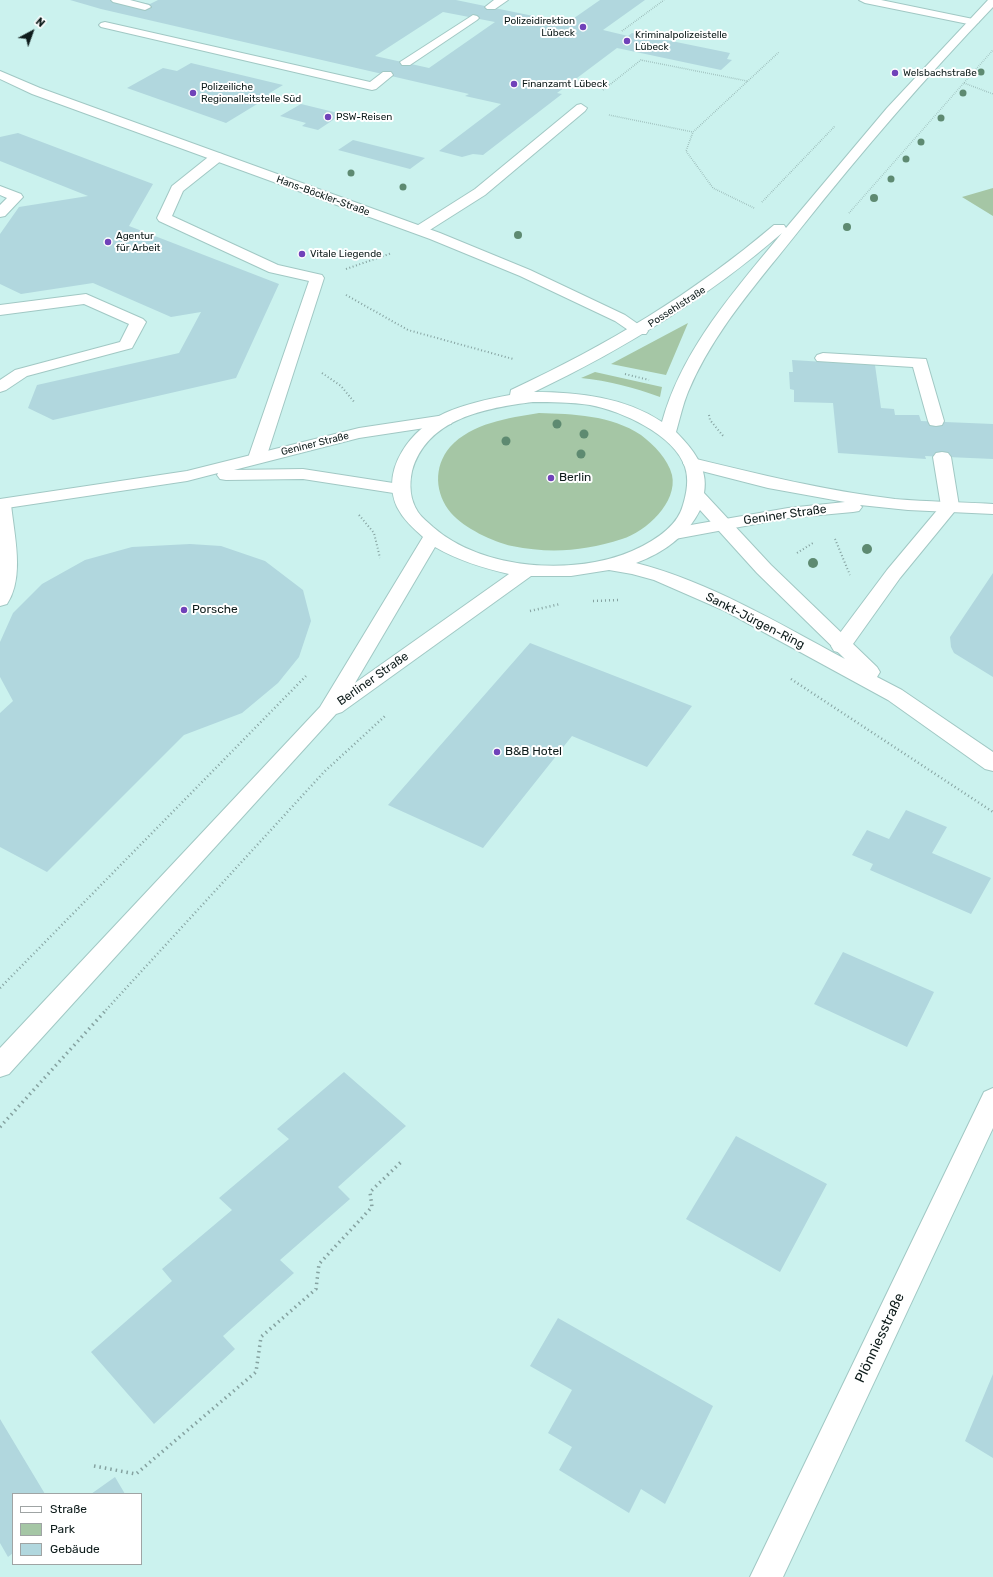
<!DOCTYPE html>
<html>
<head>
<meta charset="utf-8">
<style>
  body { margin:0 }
  #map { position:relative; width:993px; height:1577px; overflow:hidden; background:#cbf2ee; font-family:Rubik,sans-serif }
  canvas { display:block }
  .legend { position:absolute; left:12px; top:1493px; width:130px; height:72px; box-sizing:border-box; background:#fff; border:1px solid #9fa4a4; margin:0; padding:5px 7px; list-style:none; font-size:12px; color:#0e1c1b }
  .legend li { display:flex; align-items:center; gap:8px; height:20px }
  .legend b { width:20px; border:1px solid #9fa4a4 }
  .north { position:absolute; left:12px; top:12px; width:40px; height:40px; -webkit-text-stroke:3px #fff; paint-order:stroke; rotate:41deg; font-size:11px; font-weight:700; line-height:16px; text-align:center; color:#0e1c1b }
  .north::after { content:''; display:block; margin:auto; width:14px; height:18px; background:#0e1c1b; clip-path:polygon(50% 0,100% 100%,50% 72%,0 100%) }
</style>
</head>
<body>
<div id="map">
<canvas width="993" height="1577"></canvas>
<ul class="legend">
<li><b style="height:5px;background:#fff"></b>Straße</li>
<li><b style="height:11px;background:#a5c6a5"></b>Park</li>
<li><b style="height:11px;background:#b1d7de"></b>Gebäude</li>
</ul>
<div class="north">N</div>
</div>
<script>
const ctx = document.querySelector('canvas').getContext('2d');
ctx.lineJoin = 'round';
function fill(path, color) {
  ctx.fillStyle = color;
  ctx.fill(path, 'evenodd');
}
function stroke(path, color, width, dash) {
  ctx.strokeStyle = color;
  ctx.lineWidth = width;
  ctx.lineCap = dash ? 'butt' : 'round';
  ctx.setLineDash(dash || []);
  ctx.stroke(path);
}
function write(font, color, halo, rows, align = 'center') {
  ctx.font = font + ' Rubik,sans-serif';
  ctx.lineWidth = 4;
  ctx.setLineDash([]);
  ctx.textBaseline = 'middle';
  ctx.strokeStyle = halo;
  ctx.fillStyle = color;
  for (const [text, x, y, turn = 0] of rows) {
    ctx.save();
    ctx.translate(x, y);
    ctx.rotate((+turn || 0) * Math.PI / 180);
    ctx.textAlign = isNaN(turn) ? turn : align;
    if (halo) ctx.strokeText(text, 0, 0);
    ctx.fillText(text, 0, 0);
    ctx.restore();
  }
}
const green = new Path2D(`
  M 993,188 L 993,216 L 962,197 Z
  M 688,323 L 666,375 L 611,364 Z
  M 595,372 L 662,387 L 660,397 C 633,387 609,381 581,378 Z
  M 539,413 C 573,414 611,415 641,435 C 654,445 668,459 672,475 C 678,502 646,532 622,539 C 584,551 551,554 512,546 C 493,542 464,528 451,513 C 435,494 433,467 450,447 C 472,423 508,418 539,413 Z`);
const building = new Path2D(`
  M 70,0 L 130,0 L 150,4 L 158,0 L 456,0 L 567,23 L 600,0 L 645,0 L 603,30 L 628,36 L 632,33 L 730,53 L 727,59 L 732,60 L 721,70 L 617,48 L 557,93 L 562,94 L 483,155 L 473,154 L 462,157 L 439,151 L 501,104 L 465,96 L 469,94 L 101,9 ZM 443,12 L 495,22 L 429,68 L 375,56 Z
  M 191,63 L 283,85 L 268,94 L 272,95 L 226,123 L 127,88 L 163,68 L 177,71 Z
  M 301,104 L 342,114 L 318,130 L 302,126 L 306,123 L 280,116 Z
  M 18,133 L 153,184 L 129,226 L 279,284 L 236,378 L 53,420 L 28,408 L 37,385 L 179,353 L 201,312 L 171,317 L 93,283 L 21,294 L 0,284 L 0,234 L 19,207 L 88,196 L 0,161 L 0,137 Z
  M 353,140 L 425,158 L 410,169 L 338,150 Z
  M 792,360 L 875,365 L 881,408 L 894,409 L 895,415 L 919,415 L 921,421 L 993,424 L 993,459 L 925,456 L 926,459 L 838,453 L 833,403 L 794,402 L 794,390 L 790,389 L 789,372 L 793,372 Z
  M 190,544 L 221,546 L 265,561 L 303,590 L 311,621 L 299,657 L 278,683 L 242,713 L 184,735 L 47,872 L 0,847 L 0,713 L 13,701 L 0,677 L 0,642 L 13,613 L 42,584 L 85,560 L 132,547 Z
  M 993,573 L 993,677 L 954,653 L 951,647 L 950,637 Z
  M 530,643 L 692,706 L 647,767 L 572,736 L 483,848 L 388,805 Z
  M 906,810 L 947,827 L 932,853 L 991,878 L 971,914 L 870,870 L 873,864 L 852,855 L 867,830 L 889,839 Z
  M 843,952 L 934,992 L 907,1047 L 814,1004 Z
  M 344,1072 L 406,1126 L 338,1187 L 350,1199 L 280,1260 L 294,1273 L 223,1336 L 235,1349 L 154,1424 L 91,1352 L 172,1281 L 162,1269 L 232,1210 L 219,1198 L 289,1139 L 277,1129 Z
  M 736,1136 L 827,1184 L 780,1272 L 686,1219 Z
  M 558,1318 L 713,1406 L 665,1504 L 641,1489 L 629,1513 L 559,1470 L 572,1447 L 548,1433 L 572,1390 L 530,1366 Z
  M 993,1374 L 993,1458 L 965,1441 Z
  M 0,1419 L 45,1494 L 13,1494 L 13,1553 L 8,1557 L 0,1543 Z
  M 115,1477 L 125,1494 L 91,1494 Z`);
const pathFar3 = new Path2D(`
  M 622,31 L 664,0
  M 964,83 L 993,94
  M 603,90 L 641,60 L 747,81
  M 609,115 L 693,132
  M 762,202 L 835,126
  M 754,208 L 713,188 L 686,151 L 693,132 L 779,52
  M 849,213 L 993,50`);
const pathFar2 = new Path2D(`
  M 346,269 L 392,253
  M 346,295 L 408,330 L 513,359
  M 322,373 L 341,386 L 355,403
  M 625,374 L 649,380
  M 709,415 L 710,420 L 724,437
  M 359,515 L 374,533 L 380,558
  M 835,539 L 850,575
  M 797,553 L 813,543`);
const pathFar1 = new Path2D(`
  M 593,601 L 618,600
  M 530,611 L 560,604
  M 791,679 L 993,812
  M 0,988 L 306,676
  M 106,1010 L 324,772 L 385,716`);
const path = new Path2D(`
  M 0,1127 L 107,1009
  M 94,1466 L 136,1474 L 256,1372 L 261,1337 L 316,1289 L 319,1264 L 372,1207 L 370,1192 L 401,1162`);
const lane = new Path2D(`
  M 111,0 L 130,0 L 149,5 L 151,7 L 145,10 L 113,2 Z
  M 494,0 L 508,0 L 495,9 L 487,9 L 485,7 Z
  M 473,15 L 477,16 L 479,18 L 477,20 L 410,65 L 402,65 L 400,62 Z
  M 105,22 L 370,82 L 383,72 L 391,72 L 393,75 L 376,89 L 372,90 L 101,27 L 99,25 L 101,23 Z
  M 581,104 L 587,108 L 585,111 L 485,195 L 425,233 L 415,233 L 413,230 L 415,227 L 475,189 L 577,105 Z
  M 217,153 L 222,154 L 224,157 L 222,160 L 183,191 L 172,216 L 278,265 L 322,275 L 324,278 L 266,458 L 263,462 L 257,463 L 251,462 L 248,458 L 309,281 L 269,272 L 159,221 L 157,218 L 172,186 L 212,154 Z
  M 0,186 L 21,194 L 23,197 L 5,216 L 0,217 L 0,205 L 7,198 L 0,195 Z
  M 86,294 L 143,319 L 146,322 L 132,348 L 27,376 L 6,390 L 0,392 L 0,380 L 15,370 L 120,342 L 129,324 L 84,304 L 0,315 L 0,305 Z
  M 823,353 L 926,359 L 944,421 L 942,425 L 936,426 L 930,425 L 928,421 L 913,367 L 817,361 L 815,358 L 817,355 Z
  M 942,452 L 948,453 L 951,457 L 959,506 L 956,510 L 950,511 L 944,510 L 941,506 L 933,457 L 936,453 Z
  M 0,499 L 8,500 L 11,504 C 14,535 25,577 7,604 L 0,606 Z`);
const street = new Path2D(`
  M 859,0 L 881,0 L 973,19 L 979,22 L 973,25 L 865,3 Z
  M 0,71 L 40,88 L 440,233 L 530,270 L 625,315 L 648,331 L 646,334 L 634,334 L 615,321 L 520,276 L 430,239 L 32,94 L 0,79 Z
  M 950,501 L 956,502 L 959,506 L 900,578 L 848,651 L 841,653 L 834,651 L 831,646 L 834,641 L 887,570 L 944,502 Z
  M 993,1088 L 993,1128 L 783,1577 L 750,1577 L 984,1092 Z`);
const secondary = new Path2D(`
  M 445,415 L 451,416 L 453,420 L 451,424 L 359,438 L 234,470 L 303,469 L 406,485 L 409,489 L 406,493 L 400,494 L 303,479 L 226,480 L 220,479 L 217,475 L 218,473 L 187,481 L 0,509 L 0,499 L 187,471 L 359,428 Z
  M 692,458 C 759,474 826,491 895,499 C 928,502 961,502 993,504 L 993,514 L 908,510 L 860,505 L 862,507 L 859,511 L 853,512 L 788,518 L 675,539 L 668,537 L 666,533 L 668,529 L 788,508 L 845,502 L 768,488 L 686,467 L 683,463 L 686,459 Z`);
const primary = new Path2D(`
  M 988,0 L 993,0 L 993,7 C 925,78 862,151 801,228 C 760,280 714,330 688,392 C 683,404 680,418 676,432 C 692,448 709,468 704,493 L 771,565 L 877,667 L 880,672 L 877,677 L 902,690 L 993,752 L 993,771 L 985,769 L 888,700 L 725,611 L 654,580 L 632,574 L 609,570 L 571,576 L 531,576 L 342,712 L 336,714 L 9,1074 L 0,1077 L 0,1048 L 320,707 L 423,537 C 413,528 403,519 397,507 C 380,468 412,429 445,413 C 465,404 488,399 510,395 L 511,390 C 607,345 693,294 774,225 L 784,225 L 786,228 L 887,108 ZM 782,233 C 735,290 682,349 662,422 C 625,397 578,392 534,392 C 624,349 707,298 782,233 ZM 533,402 C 552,402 571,402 590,405 C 621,411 674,434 685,467 C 689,479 687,492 683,505 C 677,528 652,542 632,551 C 574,576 482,570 433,527 C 428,522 422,518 418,512 C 410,500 409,485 412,471 C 427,418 486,408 533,402 ZM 700,510 L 757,573 L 845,659 C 778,623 710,582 636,563 C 663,553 687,536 700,510 ZM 435,547 C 459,561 483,568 509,574 L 355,683 Z`);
const trees = [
  [981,72,3.5],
  [963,93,3.5],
  [941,118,3.5],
  [921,142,3.5],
  [906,159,3.5],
  [351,173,3.5],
  [891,179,3.5],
  [403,187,3.5],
  [874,198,4],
  [847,227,4],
  [518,235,4],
  [557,424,4.5],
  [584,434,4.5],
  [506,441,4.5],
  [581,454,4.5],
  [867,549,5],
  [813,563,5]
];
const markers = [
  [583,27,4,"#7042b9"],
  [627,41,4,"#7042b9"],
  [895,73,4,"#7042b9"],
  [514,84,4,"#7042b9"],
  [193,93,4,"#7042b9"],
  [328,117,4,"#7042b9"],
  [108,242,4,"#7042b9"],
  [302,254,4,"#7042b9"],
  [551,478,4,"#7042b9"],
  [184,610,4,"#7042b9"],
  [497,752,4,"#7042b9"]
];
const farPoinames = [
  ["Polizeidirektion",575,21,"right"],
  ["Lübeck",575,33,"right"],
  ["Kriminalpolizeistelle",635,35],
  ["Lübeck",635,47],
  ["Welsbachstraße",903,73],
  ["Finanzamt Lübeck",522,84],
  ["Polizeiliche",201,87],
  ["Regionalleitstelle Süd",201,99],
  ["PSW-Reisen",336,117],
  ["Agentur",116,236],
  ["für Arbeit",116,248],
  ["Vitale Liegende",310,254]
];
const farStreetnames = [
  ["Hans-Böckler-Straße",323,196,20],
  ["Possehlstraße",677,307,-33],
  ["Geniner Straße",315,444,-14]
];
const poiNames = [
  ["Berlin",559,478],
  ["Porsche",192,610],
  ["B&B Hotel",505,752]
];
const streetNames = [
  ["Geniner Straße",785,515,-8],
  ["Sankt-Jürgen-Ring",755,621,27],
  ["Berliner Straße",373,679,-35]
];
const nearStreetnames = [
  ["Plönniesstraße",880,1338,-65]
];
fill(green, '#a5c6a5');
fill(building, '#b1d7de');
stroke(lane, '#a1c8c4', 2);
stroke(street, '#a1c8c4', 2);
stroke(secondary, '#a1c8c4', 2);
stroke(primary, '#a1c8c4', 2);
stroke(pathFar3, '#85a2a0', 1.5, [0.5, 1.5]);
stroke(pathFar2, '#85a2a0', 2, [1, 2.5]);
stroke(pathFar1, '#85a2a0', 2.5, [1, 3]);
stroke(path, '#85a2a0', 3.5, [1.5, 4]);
fill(lane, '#fff');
fill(street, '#fff');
fill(secondary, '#fff');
fill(primary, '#fff');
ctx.fillStyle = '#5e8a71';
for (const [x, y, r] of trees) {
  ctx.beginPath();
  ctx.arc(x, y, r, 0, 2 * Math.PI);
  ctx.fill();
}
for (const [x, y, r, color] of markers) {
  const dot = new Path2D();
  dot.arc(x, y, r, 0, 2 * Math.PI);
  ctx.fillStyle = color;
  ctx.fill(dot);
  stroke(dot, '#fff', 1.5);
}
write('10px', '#0e1c1b', '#fff', farPoinames, 'left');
write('10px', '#0e1c1b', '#fff', farStreetnames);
write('12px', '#0e1c1b', '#fff', poiNames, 'left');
write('12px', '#0e1c1b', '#fff', streetNames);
write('14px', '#0e1c1b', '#fff', nearStreetnames);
</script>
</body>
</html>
